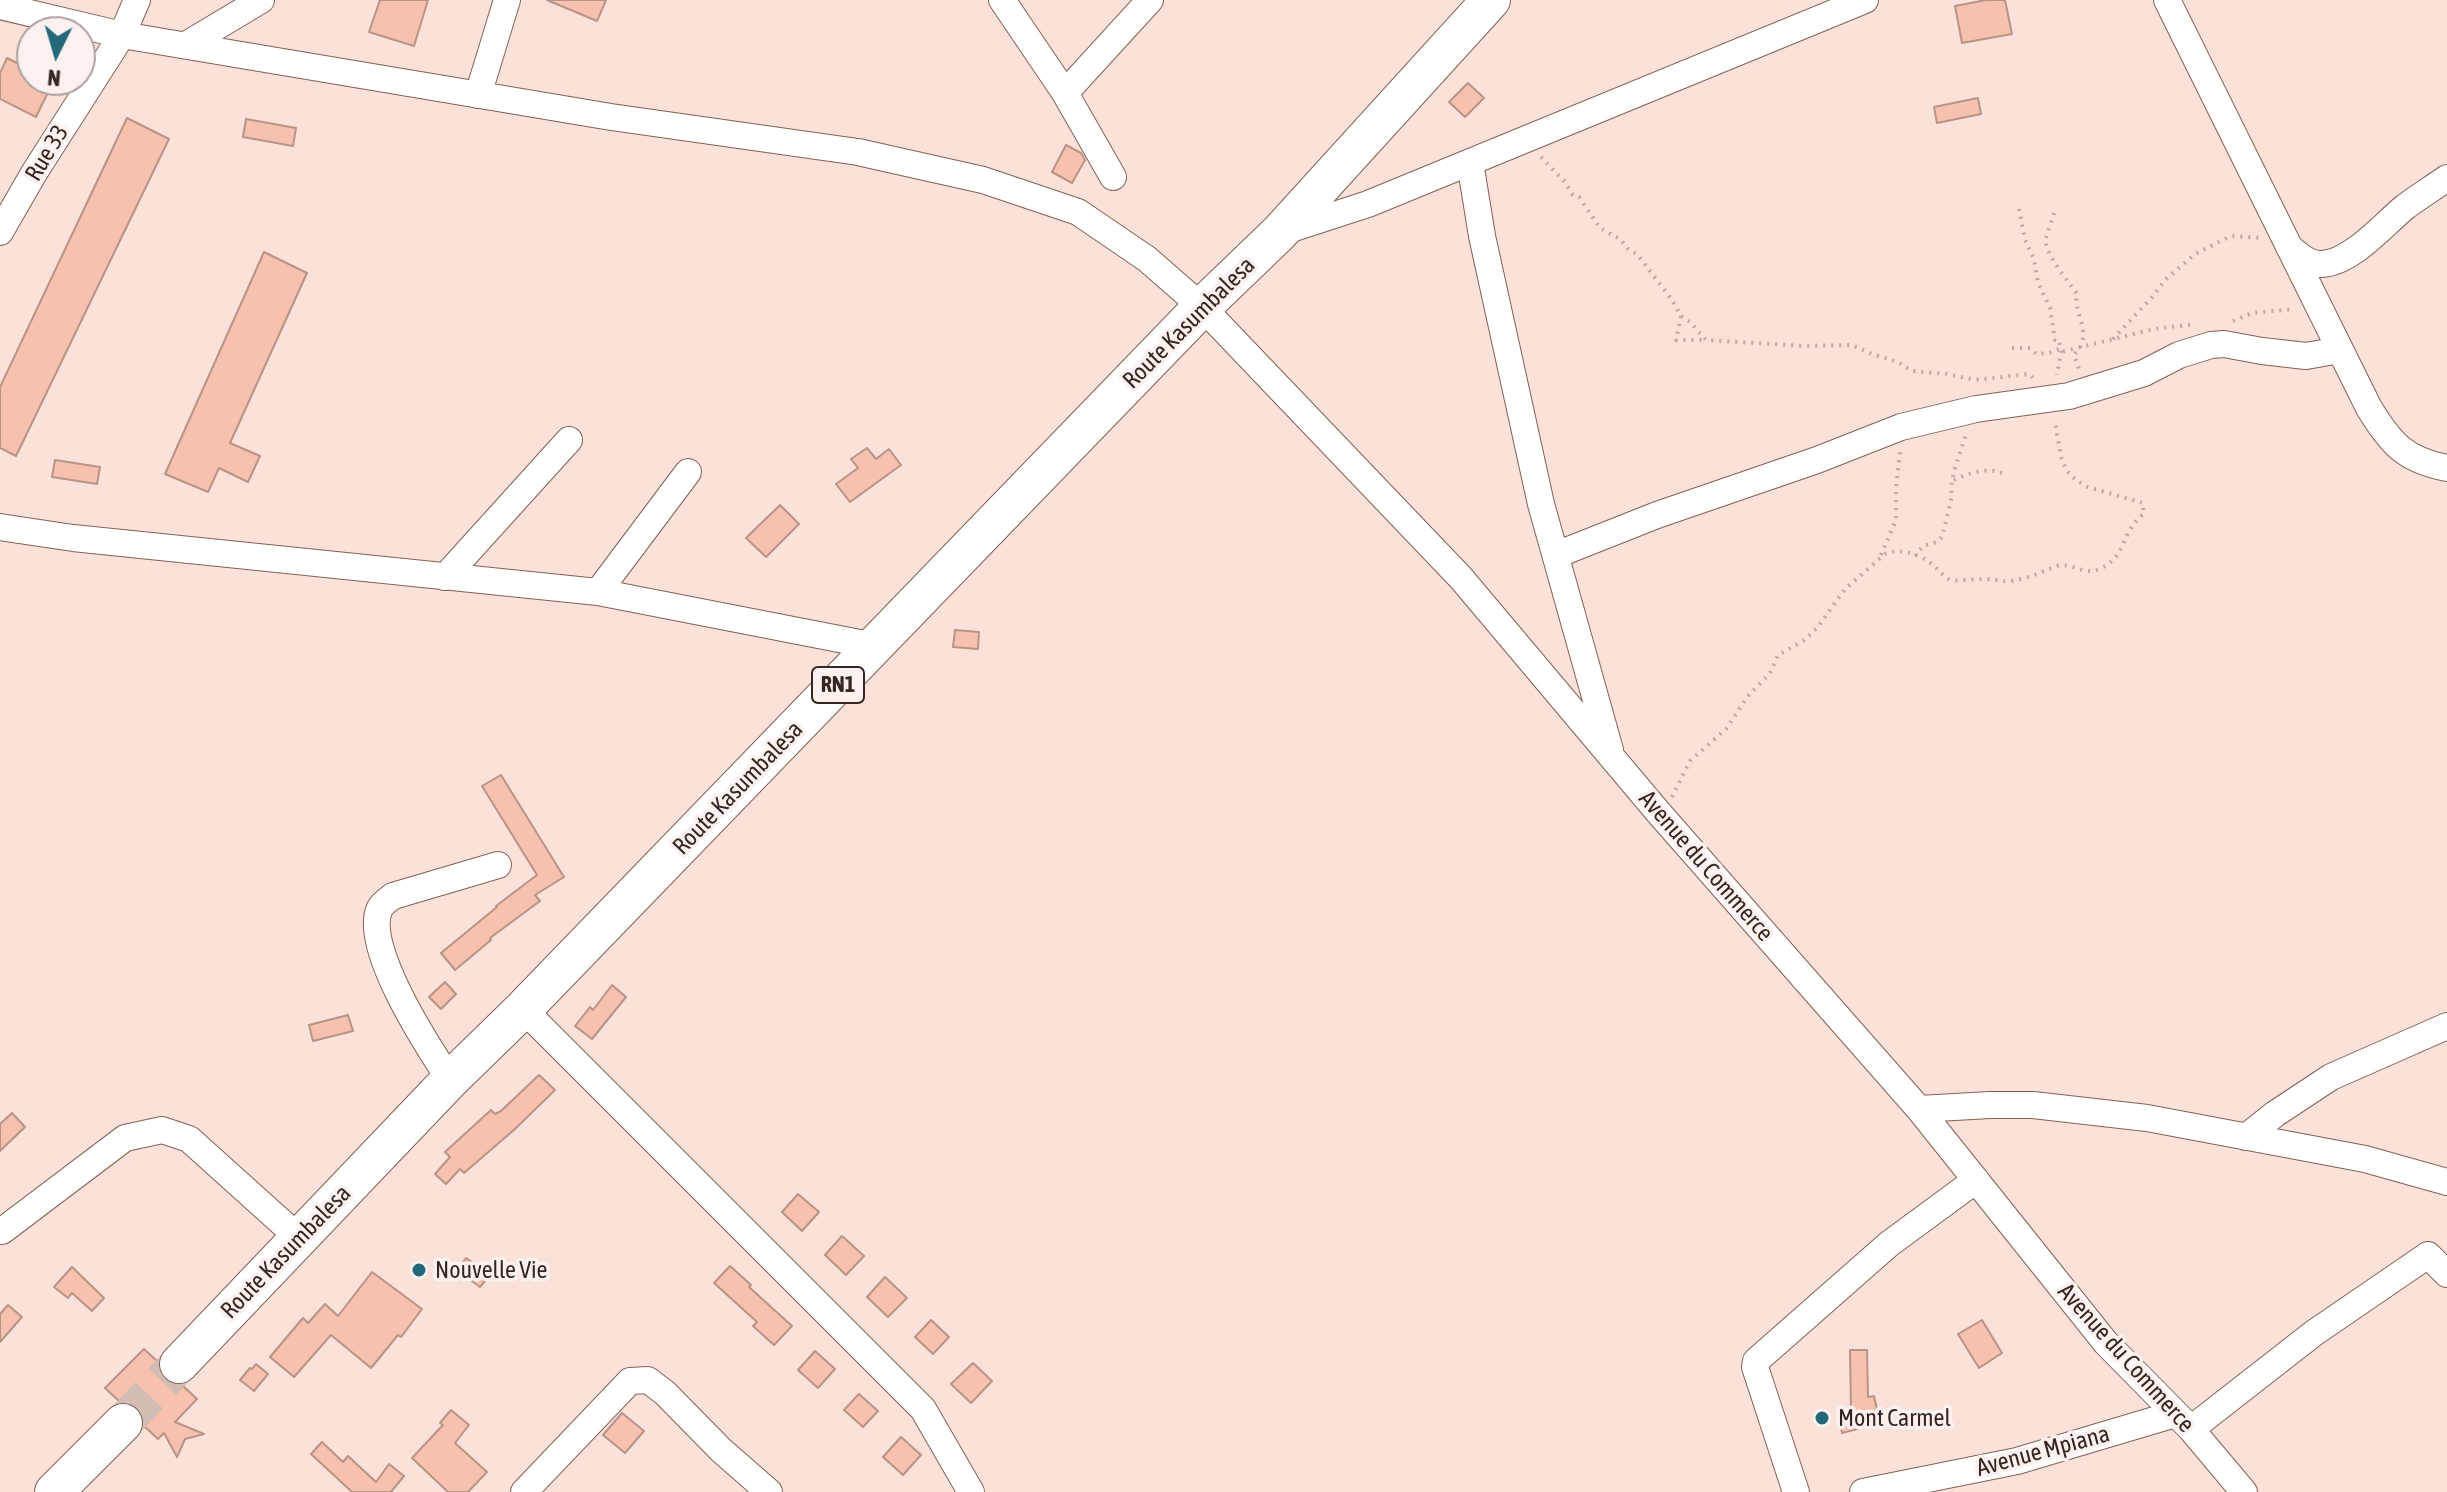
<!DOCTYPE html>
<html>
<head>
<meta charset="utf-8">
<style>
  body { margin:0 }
  #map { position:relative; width:2447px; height:1492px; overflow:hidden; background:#fae1d9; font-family:"Asap Condensed",sans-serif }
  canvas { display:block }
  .north { position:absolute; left:16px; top:16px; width:80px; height:80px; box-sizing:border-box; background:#fbf2ef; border:2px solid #aca09d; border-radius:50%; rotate:185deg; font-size:22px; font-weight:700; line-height:32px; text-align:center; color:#352621 }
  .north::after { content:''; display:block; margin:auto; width:28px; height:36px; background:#25687a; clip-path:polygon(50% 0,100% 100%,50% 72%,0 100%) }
</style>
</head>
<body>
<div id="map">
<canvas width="2447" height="1492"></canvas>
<div class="north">N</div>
</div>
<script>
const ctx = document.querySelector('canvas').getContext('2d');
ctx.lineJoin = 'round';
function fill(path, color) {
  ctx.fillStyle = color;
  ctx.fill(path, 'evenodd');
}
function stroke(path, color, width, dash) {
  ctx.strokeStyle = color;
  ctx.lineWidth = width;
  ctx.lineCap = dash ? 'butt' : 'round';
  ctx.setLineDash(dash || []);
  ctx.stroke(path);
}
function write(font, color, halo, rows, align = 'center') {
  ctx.font = font + ' "Asap Condensed",sans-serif';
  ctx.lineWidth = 7;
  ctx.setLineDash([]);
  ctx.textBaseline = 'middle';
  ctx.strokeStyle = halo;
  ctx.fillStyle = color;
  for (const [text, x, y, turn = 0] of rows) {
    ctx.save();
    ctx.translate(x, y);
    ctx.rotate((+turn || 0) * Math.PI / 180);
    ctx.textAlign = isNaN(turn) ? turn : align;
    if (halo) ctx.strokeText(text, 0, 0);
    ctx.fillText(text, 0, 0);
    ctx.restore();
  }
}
const building = new Path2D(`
  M 380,0 L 428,0 L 414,46 L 369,32 Z
  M 547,0 L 606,0 L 597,21 Z
  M 1986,0 L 2005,0 L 2012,34 L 1962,43 L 1955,6 Z
  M 7,58 L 31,70 L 29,73 L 32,74 L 32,80 L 43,80 L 52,84 L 36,117 L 0,99 L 0,73 Z
  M 1468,83 L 1484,98 L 1465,117 L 1449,102 Z
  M 1978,98 L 1981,114 L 1937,123 L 1934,107 Z
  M 127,118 L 169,139 L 16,456 L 0,448 L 0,387 Z
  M 246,119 L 296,128 L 293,146 L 243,137 Z
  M 1066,145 L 1081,153 L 1085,160 L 1072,183 L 1052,172 Z
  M 264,252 L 307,273 L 230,443 L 260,456 L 248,482 L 219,468 L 208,492 L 165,474 Z
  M 867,448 L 876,459 L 889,449 L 901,465 L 850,502 L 836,484 L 858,468 L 851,459 Z
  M 55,460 L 100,467 L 97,484 L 52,477 Z
  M 780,505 L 799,524 L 766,557 L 746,538 Z
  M 955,630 L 979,632 L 978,649 L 953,647 Z
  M 501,775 L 564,877 L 535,895 L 540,901 L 490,938 L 491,940 L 455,970 L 441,953 L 497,907 L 496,906 L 537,875 L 482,786 Z
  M 445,982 L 456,994 L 441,1009 L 429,997 Z
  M 612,985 L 626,997 L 592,1039 L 575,1026 L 590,1007 L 593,1010 Z
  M 348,1015 L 353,1031 L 313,1041 L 309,1025 Z
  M 539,1075 L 555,1090 L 515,1129 L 464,1173 L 460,1169 L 446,1184 L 435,1174 L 450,1157 L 445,1152 L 491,1110 L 495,1114 L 501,1111 Z
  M 12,1113 L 25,1127 L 0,1151 L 0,1124 Z
  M 798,1194 L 819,1212 L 802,1231 L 782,1212 Z
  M 842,1236 L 864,1256 L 846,1275 L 825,1255 Z
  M 466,1258 L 490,1275 L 480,1287 L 457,1270 Z
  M 730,1266 L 751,1285 L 749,1287 L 792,1326 L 774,1345 L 753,1326 L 757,1322 L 714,1283 Z
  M 72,1267 L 104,1298 L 92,1311 L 72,1293 L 68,1298 L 54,1287 Z
  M 372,1272 L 422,1309 L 401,1337 L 398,1335 L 371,1368 L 331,1335 L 294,1377 L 270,1357 L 303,1318 L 308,1323 L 325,1304 L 338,1316 Z
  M 885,1277 L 907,1298 L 888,1317 L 867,1297 Z
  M 8,1305 L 22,1317 L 0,1342 L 0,1314 Z
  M 931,1320 L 949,1337 L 933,1354 L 915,1337 Z
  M 1982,1320 L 2002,1353 L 1979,1368 L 1958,1334 Z
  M 144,1349 L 158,1362 L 158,1371 L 164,1380 L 173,1385 L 182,1385 L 197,1399 L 175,1422 L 204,1434 L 185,1439 L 177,1457 L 164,1433 L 158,1439 L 144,1426 L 144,1417 L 138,1407 L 129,1402 L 120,1402 L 105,1388 Z
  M 1850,1350 L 1867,1350 L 1868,1397 L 1874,1396 L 1880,1423 L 1842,1433 L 1838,1413 L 1851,1410 Z
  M 815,1351 L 835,1369 L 818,1388 L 798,1370 Z
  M 973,1363 L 992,1381 L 971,1403 L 951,1384 Z
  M 256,1364 L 268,1374 L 254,1391 L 240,1380 L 250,1368 L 252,1369 Z
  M 859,1394 L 878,1411 L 863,1427 L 844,1410 Z
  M 451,1410 L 469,1425 L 455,1443 L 487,1472 L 468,1492 L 448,1492 L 412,1458 L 443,1425 L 440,1423 Z
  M 622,1413 L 644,1431 L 625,1453 L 603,1435 Z
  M 901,1437 L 921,1455 L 903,1475 L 883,1457 Z
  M 322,1442 L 343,1462 L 348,1456 L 376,1482 L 389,1464 L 404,1476 L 391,1492 L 352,1492 L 311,1454 Z`);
const highwayTunnel = new Path2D(`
  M 123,1423 L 179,1364`);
const path = new Path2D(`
  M 1541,157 L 1564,181 L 1573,195 L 1579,197 L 1600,228 L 1620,239 L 1629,250 L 1637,254 L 1672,300 L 1681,316 L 1690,322 L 1706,340 L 1805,346 L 1852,345 L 1872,354 L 1898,362 L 1912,371 L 1947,374 L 1975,380 L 2029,374 L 2034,379
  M 2019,209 L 2025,240 L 2034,259 L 2038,283 L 2050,308 L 2055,340 L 2059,340 L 2061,352 L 2057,375
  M 2054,213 C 2052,221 2048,230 2046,238 C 2043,252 2069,282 2077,294 C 2073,311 2089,328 2081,345 C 2080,349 2076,352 2074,355 L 2079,369
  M 1681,316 L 1676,340 L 1706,340
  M 2233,321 L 2252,313 L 2294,309
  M 2113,339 L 2154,295 L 2165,280 L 2195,254 L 2231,236 L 2262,238
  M 2012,348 L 2030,348 L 2036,354 L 2049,353 L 2059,349 L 2061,352 L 2154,329 L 2196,324
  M 1954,480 C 1968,473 1987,467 2002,473
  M 1881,555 L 1896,520 L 1896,489 L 1900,452
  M 1915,556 L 1923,546 L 1937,542 L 1942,537 L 1952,496 L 1951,488 L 1954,471 L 1966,434
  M 1672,797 L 1690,761 L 1726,729 L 1748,696 L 1770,673 L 1778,655 L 1803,641 L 1817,628 L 1845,589 L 1885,554 C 1901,547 1923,555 1935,567 C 1940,571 1944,577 1949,579 C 1958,582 1971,579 1980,579 C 1991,578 2000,582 2010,581 C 2027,579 2042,572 2057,566 C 2071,562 2084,576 2099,569 C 2127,558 2121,530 2144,514 L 2143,503 L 2088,487 L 2077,481 L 2067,471 L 2061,457 L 2055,422`);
const minor = new Path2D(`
  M 1002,0 L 1065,93 L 1113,177
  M 2167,0 L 2369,408 C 2391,444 2405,460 2447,468
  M 0,6 L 122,35 L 611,117 L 858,152 L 983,180 L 1078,212 L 1147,259 L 1202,307 L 1461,578 L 1658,812 L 1919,1109 L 2106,1343 L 2191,1429 L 2244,1492
  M 186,45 L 261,0
  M 1065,93 L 1150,0
  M 478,95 L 507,0
  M 1470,162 L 1482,236 L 1541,504 L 1610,750
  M 1285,231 L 1368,204 L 1865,0
  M 0,232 L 34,173 L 122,35 L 137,0
  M 2289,247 C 2299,255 2309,265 2322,264 C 2351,263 2384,224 2405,207 C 2418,197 2433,188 2447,178
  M 0,527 L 73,538 L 598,592 L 875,646
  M 1556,555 L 1657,515 L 1817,460 L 1901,427 L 1976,409 L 2069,396 L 2144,373 L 2179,355 L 2211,345 L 2224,344 L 2262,351 L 2306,356 L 2340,350
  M 445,577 L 569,440
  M 598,592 L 688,472
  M 523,1009 L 923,1409 L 971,1492
  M 450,1080 C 429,1048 361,945 380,908 C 382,904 389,899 393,896 L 498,865
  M 1919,1109 L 1990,1105 L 2033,1105 L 2147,1118 L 2365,1159 L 2447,1182
  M 2246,1137 L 2275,1114 L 2331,1077 L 2447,1026
  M 2,1231 L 125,1138 L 162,1130 L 189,1139 L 299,1238
  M 2191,1429 L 2314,1333 L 2428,1255 L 2447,1274
  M 524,1492 L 630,1381 L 648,1380 L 665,1393 L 721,1450 L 769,1492
  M 1796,1492 L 1755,1367 L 1756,1361 L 1889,1244 L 1976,1180
  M 1863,1492 L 2017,1461 L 2175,1414`);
const highway = new Path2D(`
  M 179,1364 L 450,1080 L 523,1009 L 1202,307 L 1279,233 L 1491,0
  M 54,1492 L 123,1423`);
const markers = [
  [419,1270,8,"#25687a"],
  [1822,1418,8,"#25687a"]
];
const shields = [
  [838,685,52]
];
const shieldNames = [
  ["RN1",838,685]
];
const streetNames = [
  ["Rue 33",47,153,-59],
  ["Route Kasumbalesa",1189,323,-45],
  ["Route Kasumbalesa",738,788,-46],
  ["Avenue du Commerce",1706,866,49],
  ["Route Kasumbalesa",286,1252,-46],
  ["Avenue du Commerce",2126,1358,48],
  ["Avenue Mpiana",2043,1451,-15]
];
const poiNames = [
  ["Nouvelle Vie",435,1270],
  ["Mont Carmel",1838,1418]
];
fill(building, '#f7c1af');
stroke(building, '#b99386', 2);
stroke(highwayTunnel, '#d3bcb4', 38, [38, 19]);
stroke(minor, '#846055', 28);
stroke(highway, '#846055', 40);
stroke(path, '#bea8a1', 4, [2, 6]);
stroke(minor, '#fff', 26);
stroke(highway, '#fff', 38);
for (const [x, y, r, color] of markers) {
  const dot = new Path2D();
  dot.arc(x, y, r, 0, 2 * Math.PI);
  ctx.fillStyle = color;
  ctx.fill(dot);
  stroke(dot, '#fbf2ef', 3);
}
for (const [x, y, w] of shields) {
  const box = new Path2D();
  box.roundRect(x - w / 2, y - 18, w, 36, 6);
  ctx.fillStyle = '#fbf2ef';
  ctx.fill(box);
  stroke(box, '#352621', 2);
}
write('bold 22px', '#352621', null, shieldNames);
write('24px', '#352621', '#fbf2ef', streetNames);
write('24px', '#352621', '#fbf2ef', poiNames, 'left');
</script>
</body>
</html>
